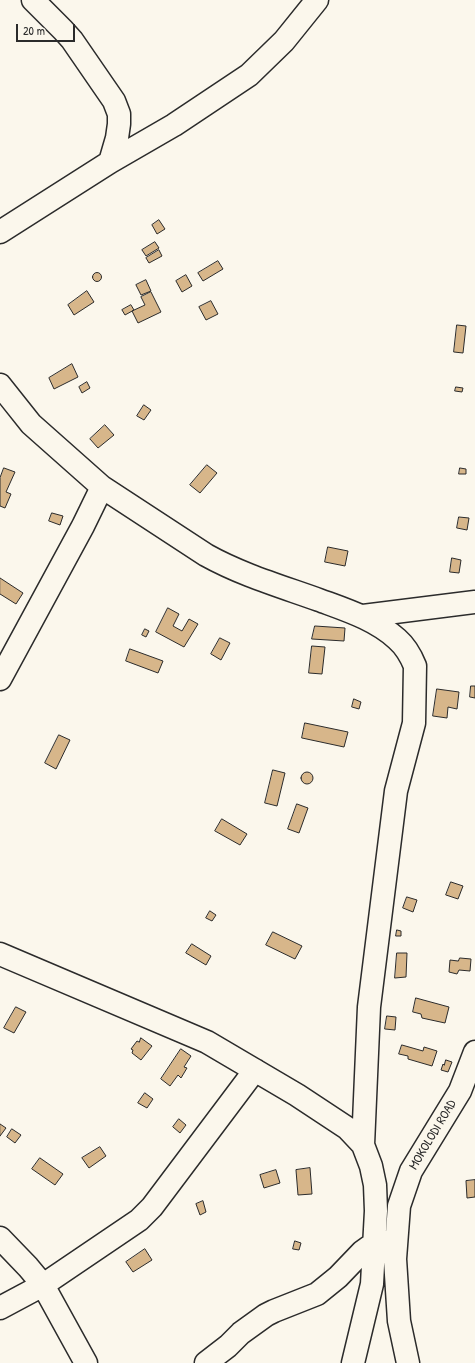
<!DOCTYPE html>
<html>
<head>
<meta charset="utf-8">
<style>
  body { margin:0 }
  #map { position:relative; width:475px; height:1363px; overflow:hidden; background:#fbf7ec; font-family:"Patrick Hand",sans-serif }
  canvas { display:block }
  .scale { position:absolute; left:16px; top:24px; width:59px; height:18px; box-sizing:border-box; border:2px solid #2b2b2b; border-top:0; padding-left:5px; font-size:12px; line-height:14px; white-space:nowrap; color:#2b2b2b; -webkit-text-stroke:3px #fbf7ec; paint-order:stroke }
</style>
</head>
<body>
<div id="map">
<canvas width="475" height="1363"></canvas>
<div class="scale">20 m</div>
</div>
<script>
const ctx = document.querySelector('canvas').getContext('2d');
ctx.lineJoin = 'round';
function fill(path, color) {
  ctx.fillStyle = color;
  ctx.fill(path, 'evenodd');
}
function stroke(path, color, width, dash) {
  ctx.strokeStyle = color;
  ctx.lineWidth = width;
  ctx.lineCap = dash ? 'butt' : 'round';
  ctx.setLineDash(dash || []);
  ctx.stroke(path);
}
function write(font, color, halo, rows, align = 'center') {
  ctx.font = font + ' "Patrick Hand",sans-serif';
  ctx.lineWidth = 3;
  ctx.setLineDash([]);
  ctx.textBaseline = 'middle';
  ctx.strokeStyle = halo;
  ctx.fillStyle = color;
  for (const [text, x, y, turn = 0] of rows) {
    ctx.save();
    ctx.translate(x, y);
    ctx.rotate((+turn || 0) * Math.PI / 180);
    ctx.textAlign = isNaN(turn) ? turn : align;
    if (halo) ctx.strokeText(text, 0, 0);
    ctx.fillText(text, 0, 0);
    ctx.restore();
  }
}
const building = new Path2D(`
  M 159,220 L 165,229 L 157,234 L 152,225 Z
  M 155,242 L 159,248 L 146,256 L 142,250 Z
  M 159,250 L 162,256 L 149,263 L 146,258 Z
  M 218,261 L 223,269 L 203,281 L 198,273 Z
  M92.5 277a4.5 4.5 0 1 1 9 0a4.5 4.5 0 1 1-9 0Z
  M 186,275 L 192,286 L 182,292 L 176,281 Z
  M 146,280 L 151,291 L 141,295 L 136,285 Z
  M 87,291 L 94,302 L 74,315 L 68,305 Z
  M 151,292 L 161,312 L 138,323 L 132,311 L 145,305 L 141,297 Z
  M 211,301 L 218,314 L 206,320 L 199,307 Z
  M 131,305 L 134,310 L 125,315 L 122,310 Z
  M 457,325 L 466,326 L 463,353 L 454,352 Z
  M 72,364 L 78,377 L 54,389 L 49,378 Z
  M 87,382 L 90,388 L 82,393 L 79,387 Z
  M 456,387 L 463,388 L 462,392 L 455,391 Z
  M 144,405 L 151,410 L 144,420 L 137,416 Z
  M 105,425 L 114,435 L 98,448 L 90,439 Z
  M 207,465 L 217,473 L 200,493 L 190,485 Z
  M 4,468 L 15,472 L 6,492 L 11,494 L 5,508 L 0,506 L 0,478 Z
  M 460,468 L 466,469 L 466,474 L 459,474 Z
  M 52,513 L 63,516 L 60,525 L 49,521 Z
  M 459,517 L 469,518 L 467,530 L 457,528 Z
  M 328,547 L 348,551 L 345,566 L 325,562 Z
  M 452,558 L 461,560 L 459,573 L 450,572 Z
  M 0,578 L 23,593 L 16,604 L 0,594 Z
  M 168,608 L 179,614 L 173,626 L 182,631 L 189,619 L 198,624 L 184,647 L 156,632 Z
  M 315,626 L 345,628 L 344,641 L 312,639 Z
  M 145,629 L 149,631 L 146,637 L 142,635 Z
  M 220,638 L 230,643 L 221,660 L 211,654 Z
  M 312,646 L 325,647 L 322,674 L 309,673 Z
  M 130,649 L 163,661 L 158,673 L 126,661 Z
  M 471,686 L 475,686 L 475,698 L 470,697 Z
  M 437,689 L 459,692 L 457,709 L 448,707 L 447,718 L 433,716 Z
  M 354,699 L 361,702 L 359,709 L 352,707 Z
  M 305,723 L 348,732 L 344,747 L 302,738 Z
  M 59,735 L 70,740 L 56,769 L 45,763 Z
  M 273,770 L 285,773 L 277,806 L 265,803 Z
  M301 778a6 6 0 1 1 12 0a6 6 0 1 1-12 0Z
  M 297,804 L 308,808 L 299,833 L 288,829 Z
  M 222,819 L 247,834 L 240,845 L 215,831 Z
  M 451,882 L 463,886 L 458,899 L 446,895 Z
  M 407,897 L 417,900 L 413,912 L 403,908 Z
  M 210,911 L 216,915 L 212,921 L 206,918 Z
  M 397,930 L 401,931 L 401,936 L 396,936 Z
  M 273,932 L 302,946 L 295,959 L 266,945 Z
  M 192,944 L 211,956 L 206,965 L 186,953 Z
  M 397,953 L 407,953 L 406,977 L 395,978 Z
  M 460,958 L 471,959 L 470,971 L 459,970 L 457,974 L 449,972 L 450,960 L 458,961 Z
  M 416,998 L 449,1007 L 445,1023 L 422,1018 L 421,1014 L 413,1012 Z
  M 16,1007 L 26,1012 L 14,1033 L 4,1028 Z
  M 387,1016 L 396,1017 L 395,1030 L 385,1029 Z
  M 141,1038 L 152,1046 L 141,1060 L 132,1053 L 133,1050 L 131,1049 L 137,1041 L 139,1042 Z
  M 402,1045 L 423,1051 L 424,1047 L 437,1051 L 432,1066 L 408,1059 L 408,1056 L 399,1054 Z
  M 181,1049 L 191,1056 L 184,1067 L 187,1068 L 181,1078 L 178,1075 L 170,1086 L 161,1079 Z
  M 446,1060 L 452,1062 L 448,1072 L 441,1070 L 443,1064 L 444,1065 Z
  M 145,1093 L 153,1099 L 147,1108 L 138,1103 Z
  M 179,1119 L 186,1125 L 180,1133 L 173,1127 Z
  M 0,1124 L 6,1128 L 0,1136 Z
  M 12,1129 L 21,1135 L 15,1143 L 7,1137 Z
  M 100,1147 L 106,1156 L 89,1168 L 82,1158 Z
  M 40,1158 L 63,1174 L 55,1185 L 32,1169 Z
  M 310,1168 L 312,1194 L 298,1195 L 296,1170 Z
  M 276,1170 L 280,1183 L 264,1188 L 260,1175 Z
  M 475,1180 L 475,1197 L 467,1198 L 466,1181 Z
  M 203,1201 L 206,1212 L 200,1215 L 196,1204 Z
  M 295,1241 L 301,1243 L 299,1250 L 293,1249 Z
  M 145,1249 L 152,1260 L 133,1272 L 126,1262 Z`);
const street = new Path2D(`
  M 33,0 L 63,30 L 72,40 L 114,101 L 119,114 L 119,124 L 117,138 L 110,162
  M 0,232 L 110,162 L 174,125 L 249,75 L 284,41 L 317,0
  M 0,385 L 31,424 L 102,487 L 206,555 C 242,575 280,586 319,600 C 346,610 375,619 397,639 C 405,646 411,656 415,666 L 414,723 L 396,791 L 369,1007 L 363,1145 L 371,1166 L 375,1185 L 376,1211 L 372,1284 L 353,1363
  M 363,616 L 475,602
  M 0,679 L 83,526 L 102,487
  M 0,954 L 207,1042 L 297,1095 L 347,1128 L 363,1145
  M 0,1238 L 28,1267 L 43,1285 L 86,1363
  M 0,1308 L 43,1285 L 139,1220 L 152,1207 L 255,1070
  M 206,1363 L 228,1346 L 241,1333 L 266,1315 L 274,1311 L 317,1294 L 338,1277 L 362,1252 L 369,1247 L 384,1242
  M 408,1363 L 399,1321 L 395,1259 L 399,1206 L 411,1171 L 460,1091 L 475,1052`);
const streetNames = [
  ["MOKOLODI ROAD",433,1135,-59]
];
fill(building, '#d7b68a');
stroke(building, '#2b2b2b', 1);
stroke(street, '#2b2b2b', 25);
stroke(street, '#fbf7ec', 22);
write('13px', '#2b2b2b', '#fbf7ec', streetNames);
</script>
</body>
</html>
